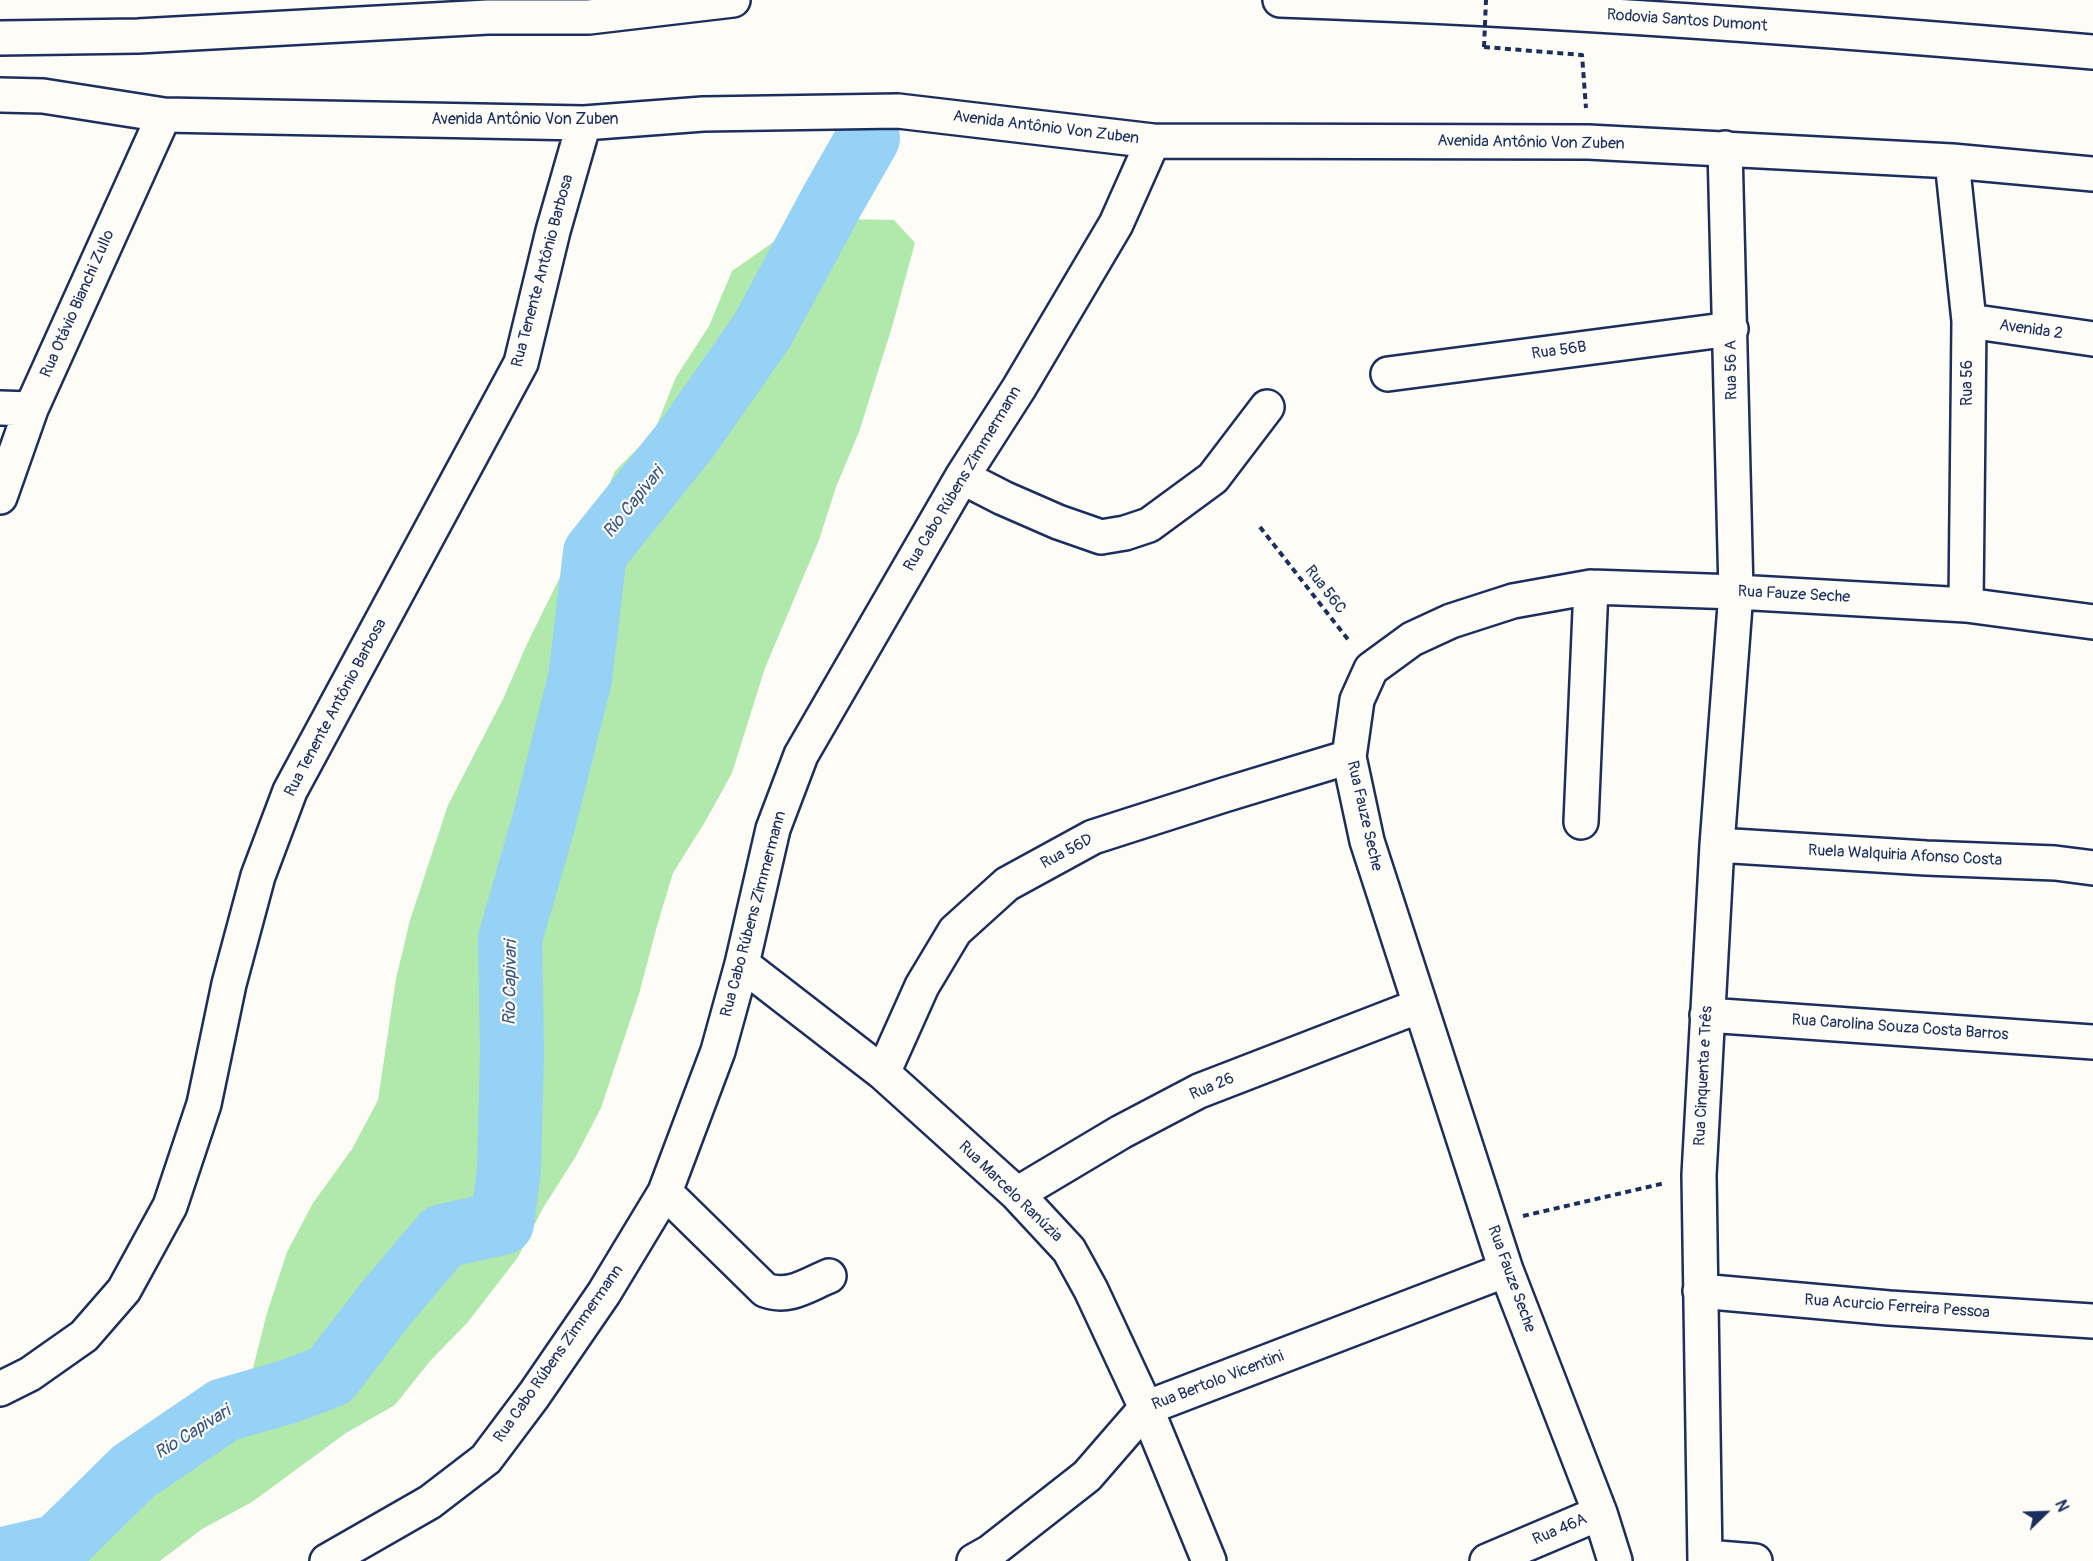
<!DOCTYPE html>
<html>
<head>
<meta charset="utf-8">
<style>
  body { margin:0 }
  #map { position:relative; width:2093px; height:1561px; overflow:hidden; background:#fdfcf7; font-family:Pangolin,sans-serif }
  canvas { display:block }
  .north { position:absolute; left:2015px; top:1483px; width:60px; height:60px; -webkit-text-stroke:4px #fdfcf7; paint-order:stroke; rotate:67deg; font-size:16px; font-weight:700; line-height:24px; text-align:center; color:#1b2f5e }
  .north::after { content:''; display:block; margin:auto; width:21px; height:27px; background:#1b2f5e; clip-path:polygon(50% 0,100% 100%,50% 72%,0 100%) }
</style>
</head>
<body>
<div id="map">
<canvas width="2093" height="1561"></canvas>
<div class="north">N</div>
</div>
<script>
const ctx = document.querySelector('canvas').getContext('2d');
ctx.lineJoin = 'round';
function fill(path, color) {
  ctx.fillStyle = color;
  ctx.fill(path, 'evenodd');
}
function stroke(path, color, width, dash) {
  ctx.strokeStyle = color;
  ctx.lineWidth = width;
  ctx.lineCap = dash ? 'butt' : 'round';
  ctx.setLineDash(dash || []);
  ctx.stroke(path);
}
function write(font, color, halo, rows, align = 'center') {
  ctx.font = font + ' Pangolin,sans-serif';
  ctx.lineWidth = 4.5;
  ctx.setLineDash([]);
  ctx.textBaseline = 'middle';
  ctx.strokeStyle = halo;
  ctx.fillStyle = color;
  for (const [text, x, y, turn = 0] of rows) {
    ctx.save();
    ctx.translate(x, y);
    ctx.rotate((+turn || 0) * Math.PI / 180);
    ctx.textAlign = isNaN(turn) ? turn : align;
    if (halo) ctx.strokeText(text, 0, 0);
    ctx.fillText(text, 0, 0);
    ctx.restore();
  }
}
const green = new Path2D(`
  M 840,219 L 894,220 L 915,243 L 892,327 L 859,432 L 836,487 L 819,540 L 765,668 L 732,773 L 705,822 L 673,873 L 657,926 L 639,994 L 601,1108 L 576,1156 L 543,1208 L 518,1257 L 468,1322 L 430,1361 L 395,1405 L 346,1433 L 252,1502 L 202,1529 L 160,1561 L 13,1561 L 22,1535 L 72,1507 L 118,1472 L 168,1445 L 215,1410 L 252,1372 L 267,1313 L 287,1252 L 313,1203 L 352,1149 L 378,1100 L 396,979 L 410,920 L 448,805 L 503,699 L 527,644 L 560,577 L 592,525 L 615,471 L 654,432 L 676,377 L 709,326 L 732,271 L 785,234 Z`);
const river = new Path2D(`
  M 0,1560 L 58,1546 L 133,1472 L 224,1410 L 287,1392 L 330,1376 L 387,1302 L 443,1236 L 502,1223 L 509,1171 L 512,1052 L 510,939 L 544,821 L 580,679 L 595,553 L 688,437 L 762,331 L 832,201 L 868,138`);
const path = new Path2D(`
  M 1484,47 L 1582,55 L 1586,108
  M 1260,527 L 1350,642
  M 1523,1216 L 1665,1183`);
const minor = new Path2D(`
  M 0,95 L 43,96 L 164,115 L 584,123 L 703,114 L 898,111 L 1153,141 L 1588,142 L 1952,161 L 2093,174
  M 1952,161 L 1969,321 L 1966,605
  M 1969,321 L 2093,339
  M 1388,374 L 1731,329
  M 0,408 L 31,409
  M 962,477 L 1003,498 L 1058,522 L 1101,537 L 1125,533 L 1149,525 L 1213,478 L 1267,407
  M 0,497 L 31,409 L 164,115
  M 1581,822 L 1591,587
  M 1717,845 L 1926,858 L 2055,863 L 2093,868
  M 742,964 L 883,1073 L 1017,1194 L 1069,1250 L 1091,1290 L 1146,1408 L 1209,1561
  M 1707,1015 L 2093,1042
  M 883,1073 L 922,986 L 955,931 L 1007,884 L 1093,837 L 1224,795 L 1349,757
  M 665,1192 L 765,1290 C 789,1299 807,1285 829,1276
  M 1017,1194 L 1121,1132 L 1199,1091 L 1419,1006
  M 1700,1291 L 1889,1308 L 2093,1321
  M 0,1389 L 30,1374 L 84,1336 L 124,1290 L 170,1206 L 204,1104 L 229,984 L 258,876 L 290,791 L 521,363 L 553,231 L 584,123
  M 1706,1557 L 1755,1561
  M 327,1561 L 430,1502 L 486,1459 L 534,1395 L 604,1293 L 665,1192 L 718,1051 L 742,964 L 773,829 L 801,755 L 962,477 L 1019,388 L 1116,224 L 1153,141
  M 974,1561 L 990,1552 L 1087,1476 L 1146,1408 L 1506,1270
  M 1487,1561 L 1600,1513
  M 1615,1561 L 1600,1513 L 1506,1270 L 1367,841 L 1349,757 L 1357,700 L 1371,669 L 1412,639 L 1451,621 L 1513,601 L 1591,587 L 1736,592 L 1966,605 L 2093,622
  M 1705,1561 L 1699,1175 L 1717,845 L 1736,592 L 1725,148`);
const highway = new Path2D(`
  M 1280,0 C 1552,9 1823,29 2093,52
  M 0,38 L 138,36 L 488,17 L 589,17 L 733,0`);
const pathBridge = new Path2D(`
  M 1484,47 L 1486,0`);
const streetNames = [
  ["Rodovia Santos Dumont",1687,21,4],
  ["Avenida Antônio Von Zuben",525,120],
  ["Avenida Antônio Von Zuben",1046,128,7],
  ["Avenida Antônio Von Zuben",1531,143,1],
  ["Rua Tenente Antônio Barbosa",543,271,-75],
  ["Rua Otávio Bianchi Zullo",78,304,-66],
  ["Avenida 2",2031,330,8],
  ["Rua 56B",1559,351,-8],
  ["Rua 56 A",1732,370,-91],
  ["Rua 56",1968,383,-90],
  ["Rua Cabo Rúbens Zimmermann",963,479,-59],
  ["Rua 56C",1325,590,52],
  ["Rua Fauze Seche",1794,595,3],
  ["Rua Tenente Antônio Barbosa",336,708,-62],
  ["Rua Fauze Seche",1364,816,77],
  ["Rua 56D",1067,852,-28],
  ["Ruela Walquiria Afonso Costa",1905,856,3],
  ["Rua Cabo Rúbens Zimmermann",754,914,-75],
  ["Rua Carolina Souza Costa Barros",1900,1028,4],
  ["Rua Cinquenta e Três",1704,1076,-87],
  ["Rua 26",1212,1087,-23],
  ["Rua Marcelo Ranúzia",1010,1192,44],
  ["Rua Fauze Seche",1511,1279,70],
  ["Rua Acurcio Ferreira Pessoa",1897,1307,4],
  ["Rua Cabo Rúbens Zimmermann",559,1354,-55],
  ["Rua Bertolo Vicentini",1218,1381,-21],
  ["Rua 46A",1560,1530,-23]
];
const waterNames = [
  ["Rio Capivari",634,503,-51],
  ["Rio Capivari",511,983,-89],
  ["Rio Capivari",193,1433,-32]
];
fill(green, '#b1e8ab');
stroke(river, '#96d1f6', 64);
stroke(minor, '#1b2f5e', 38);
stroke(highway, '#1b2f5e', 38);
stroke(path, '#1b2f5e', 4, [6, 4.5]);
stroke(minor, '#fdfcf7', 33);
stroke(highway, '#fdfcf7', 33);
stroke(pathBridge, '#1b2f5e', 4, [6, 4.5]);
write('16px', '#1b2f5e', '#fdfcf7', streetNames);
write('italic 18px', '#3a5884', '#fdfcf7', waterNames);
</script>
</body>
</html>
